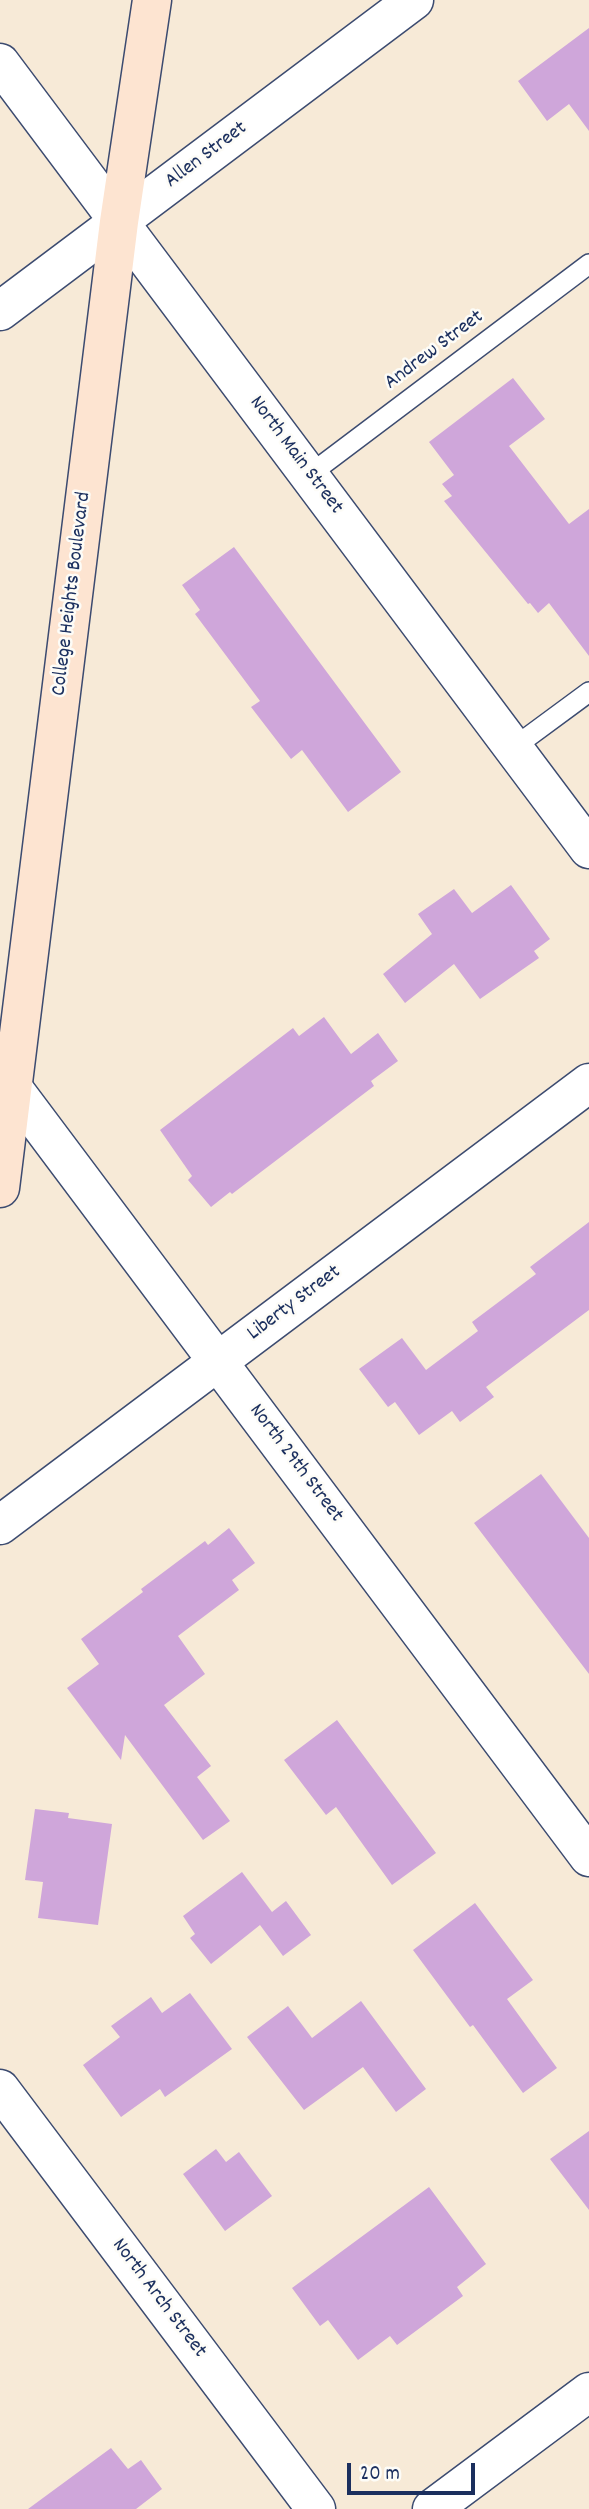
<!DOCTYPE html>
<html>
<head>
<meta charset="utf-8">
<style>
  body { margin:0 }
  #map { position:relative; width:589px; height:2509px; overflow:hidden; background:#f7ead7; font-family:Dekko,sans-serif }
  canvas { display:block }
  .scale { position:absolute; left:347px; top:2463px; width:128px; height:32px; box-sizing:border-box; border:4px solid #1b2f5e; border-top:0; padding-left:9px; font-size:21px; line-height:24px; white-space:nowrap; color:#1b2f5e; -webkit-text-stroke:5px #fdfcf7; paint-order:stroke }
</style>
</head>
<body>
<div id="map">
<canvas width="589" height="2509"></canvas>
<div class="scale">20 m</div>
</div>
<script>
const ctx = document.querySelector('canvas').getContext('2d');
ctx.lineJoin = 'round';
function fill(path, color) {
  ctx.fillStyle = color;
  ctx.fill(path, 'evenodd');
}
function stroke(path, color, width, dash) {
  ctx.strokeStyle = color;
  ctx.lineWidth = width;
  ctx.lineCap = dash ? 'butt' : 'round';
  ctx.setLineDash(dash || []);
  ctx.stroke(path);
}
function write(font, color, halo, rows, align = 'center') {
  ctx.font = font + ' Dekko,sans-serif';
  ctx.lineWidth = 5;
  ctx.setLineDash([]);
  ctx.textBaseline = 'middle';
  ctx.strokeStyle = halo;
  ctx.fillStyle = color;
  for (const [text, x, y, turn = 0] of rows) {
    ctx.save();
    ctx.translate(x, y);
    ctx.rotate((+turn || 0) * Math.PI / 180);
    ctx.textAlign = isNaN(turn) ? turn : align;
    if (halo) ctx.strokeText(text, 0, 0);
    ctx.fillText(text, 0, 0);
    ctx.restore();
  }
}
const building = new Path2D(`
  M 589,28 L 589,131 L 569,104 L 547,121 L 518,81 Z
  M 513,378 L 545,419 L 509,446 L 569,524 L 589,509 L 589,656 L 549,603 L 538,613 L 530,603 L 528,604 L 444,501 L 452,496 L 442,484 L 454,475 L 429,442 Z
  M 234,547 L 401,772 L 348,812 L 302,750 L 291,759 L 251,707 L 260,701 L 195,614 L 200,610 L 182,585 Z
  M 511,885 L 550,939 L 534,951 L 539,958 L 480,999 L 454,964 L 405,1003 L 383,974 L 432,934 L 418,914 L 454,889 L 472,913 Z
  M 324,1017 L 351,1054 L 378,1033 L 398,1061 L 371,1081 L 374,1086 L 232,1194 L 230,1192 L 211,1207 L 188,1180 L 192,1176 L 160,1130 L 293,1028 L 299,1036 Z
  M 589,1222 L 589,1310 L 486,1387 L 494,1397 L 460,1422 L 452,1411 L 419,1435 L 395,1402 L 388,1407 L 359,1369 L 402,1338 L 426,1370 L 478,1331 L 472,1322 L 536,1274 L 530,1267 Z
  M 541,1474 L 589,1538 L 589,1674 L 474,1523 Z
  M 229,1528 L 255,1563 L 232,1580 L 239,1590 L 178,1636 L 205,1674 L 164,1705 L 211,1766 L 197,1777 L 230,1821 L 203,1840 L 125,1735 L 121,1760 L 67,1688 L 99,1664 L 81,1639 L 143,1592 L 141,1589 L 205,1541 L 208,1545 Z
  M 337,1720 L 436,1853 L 392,1885 L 336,1807 L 326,1815 L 284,1760 Z
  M 35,1809 L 69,1813 L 68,1818 L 112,1824 L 98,1925 L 38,1918 L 43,1882 L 25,1880 Z
  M 242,1872 L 272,1912 L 286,1901 L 311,1935 L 283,1956 L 260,1925 L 211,1964 L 190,1938 L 195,1934 L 183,1916 Z
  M 475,1903 L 533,1980 L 507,1999 L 557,2068 L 523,2093 L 473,2025 L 470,2027 L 413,1950 Z
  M 190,1993 L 232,2049 L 165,2097 L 160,2089 L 121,2117 L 83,2065 L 120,2037 L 111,2026 L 151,1997 L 162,2013 Z
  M 361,2001 L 426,2089 L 396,2112 L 363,2067 L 304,2110 L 247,2037 L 288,2006 L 312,2038 Z
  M 589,2131 L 589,2210 L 550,2159 Z
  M 216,2149 L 226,2162 L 239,2152 L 272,2196 L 225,2231 L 183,2174 Z
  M 429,2187 L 486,2264 L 457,2287 L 463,2296 L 397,2345 L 390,2336 L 358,2360 L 328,2320 L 320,2326 L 292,2288 Z
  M 111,2448 L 128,2469 L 141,2460 L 162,2489 L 136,2509 L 28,2509 Z`);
const lane = new Path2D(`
  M 309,475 L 589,264
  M 513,748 L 589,692`);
const street = new Path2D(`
  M 0,63 L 589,849
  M 0,311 L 414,0
  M 0,1071 L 589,1857
  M 0,1525 L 589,1083
  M 0,2089 L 316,2509
  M 432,2509 L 589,2392`);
const secondary = new Path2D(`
  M 0,1188 L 119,222 L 152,0`);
const streetNames = [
  ["Allen Street",207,156,-37],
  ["Andrew Street",435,351,-37],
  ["North Main Street",295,456,53],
  ["College Heights Boulevard",73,594,-83],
  ["Liberty Street",295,1304,-37],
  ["North 29th Street",295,1464,53],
  ["North Arch Street",158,2299,53]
];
fill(building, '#cfa6da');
stroke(lane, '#3c4b70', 22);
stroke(street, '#3c4b70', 41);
stroke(secondary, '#3c4b70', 41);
stroke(lane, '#fff', 19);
stroke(street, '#fff', 38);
stroke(secondary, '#fde4d1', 38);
write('21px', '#1b2f5e', '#fdfcf7', streetNames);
</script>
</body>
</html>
